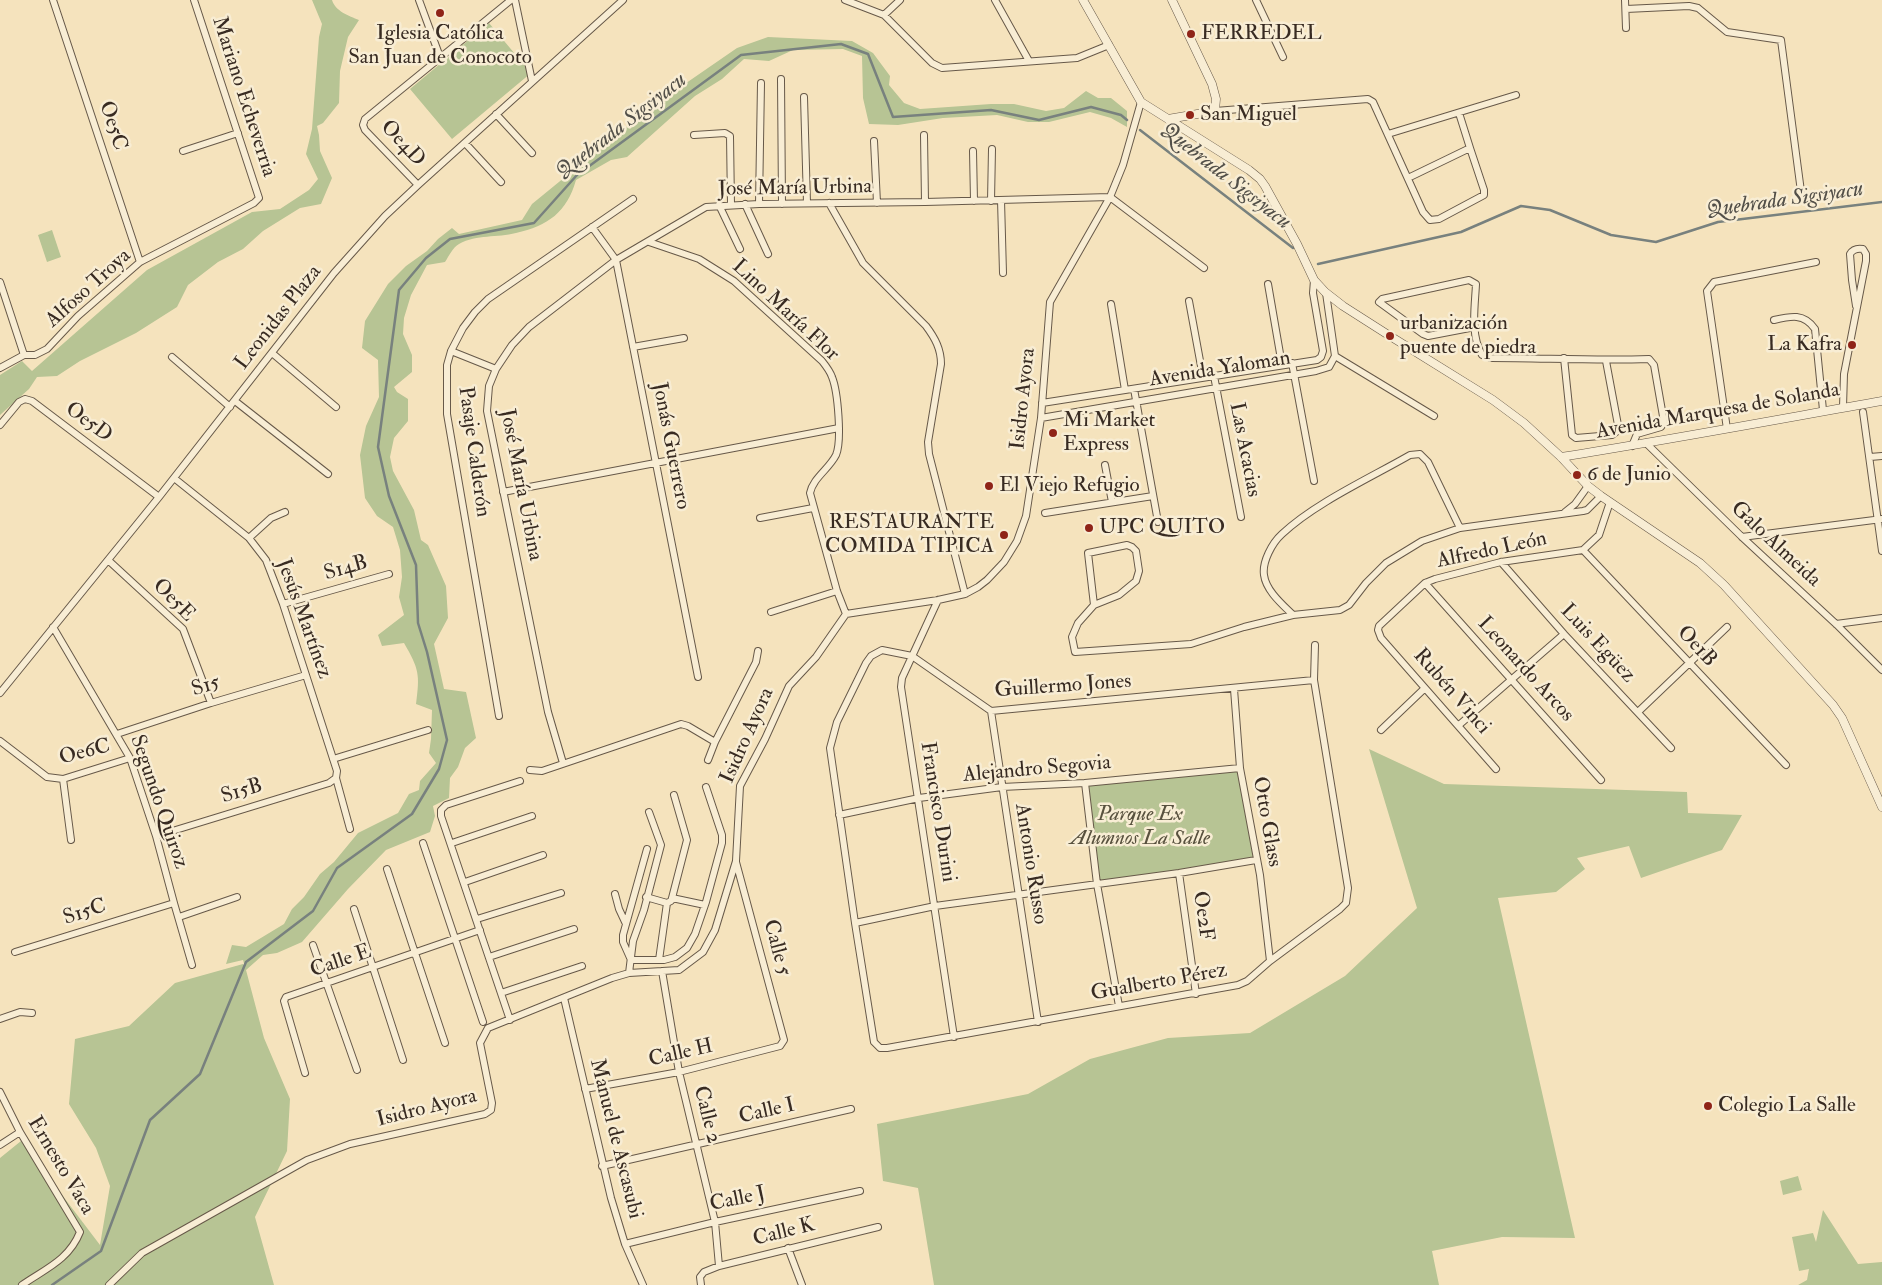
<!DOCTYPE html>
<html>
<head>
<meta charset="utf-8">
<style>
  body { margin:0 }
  canvas { display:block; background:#f5e3bd }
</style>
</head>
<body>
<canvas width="1882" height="1285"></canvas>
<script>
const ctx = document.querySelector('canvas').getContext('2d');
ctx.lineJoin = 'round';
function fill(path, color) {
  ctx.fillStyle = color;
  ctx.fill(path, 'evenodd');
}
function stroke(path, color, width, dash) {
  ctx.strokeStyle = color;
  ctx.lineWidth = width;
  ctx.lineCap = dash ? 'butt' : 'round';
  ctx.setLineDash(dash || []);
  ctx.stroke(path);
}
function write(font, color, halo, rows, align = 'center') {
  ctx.font = font + ' "IM FELL Double Pica",serif';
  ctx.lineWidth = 5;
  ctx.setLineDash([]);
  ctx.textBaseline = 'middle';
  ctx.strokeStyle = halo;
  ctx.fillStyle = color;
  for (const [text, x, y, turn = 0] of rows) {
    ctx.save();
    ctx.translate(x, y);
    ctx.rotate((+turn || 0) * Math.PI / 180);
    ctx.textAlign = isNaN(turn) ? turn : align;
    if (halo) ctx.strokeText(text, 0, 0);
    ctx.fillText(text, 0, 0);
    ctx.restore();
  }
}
const green = new Path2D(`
  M 312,0 L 332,0 C 335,11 349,16 359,20 L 348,37 L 340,71 L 339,103 L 323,123 L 317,126 L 319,135 L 320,151 L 332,178 L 321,204 L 300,208 L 263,231 L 243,249 L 218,262 L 188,285 L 177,307 L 136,333 L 80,361 L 57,376 L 37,377 L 29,389 L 0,415 L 0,375 L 22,361 L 32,371 L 147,270 L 252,212 L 280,209 L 309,190 L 318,179 L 306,154 L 312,129 L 319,37 L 322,24 Z
  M 489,23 L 531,73 L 452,139 L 410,89 Z
  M 768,37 L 852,41 L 873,53 L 890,76 L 889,85 L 904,103 L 920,109 L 991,104 L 1014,104 L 1046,111 L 1064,108 L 1086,91 L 1098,98 L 1111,98 L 1127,111 L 1127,127 L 1111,118 L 1090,112 L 1049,122 L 1028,122 L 997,115 L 943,118 L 898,125 L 869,124 L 863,98 L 862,56 L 843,49 L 793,50 L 769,61 L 744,59 L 722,79 L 695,96 L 627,157 L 611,160 L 576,180 C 567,212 548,226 516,233 C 497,238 477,234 459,244 C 453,247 449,256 445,262 L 427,265 L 411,295 L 404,318 L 403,334 L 412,355 L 412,372 L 394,387 L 397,392 L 408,399 L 408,421 L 394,438 L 390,457 L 393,471 L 414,510 L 421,540 L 428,545 L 446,586 L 448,618 L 434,644 L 444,689 L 466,692 L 476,738 L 465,748 L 458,767 L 450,778 L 449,798 L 433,806 L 435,816 L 430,832 L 386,850 L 348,889 L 302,942 L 277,953 L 263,955 L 246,970 L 264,1038 L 290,1099 L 287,1151 L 255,1217 L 274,1285 L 0,1285 L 0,1158 L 21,1141 L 100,1245 L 110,1186 L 96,1148 L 69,1104 L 75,1039 L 129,1026 L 175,983 L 243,964 L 245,967 L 243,960 L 226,964 L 232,945 L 246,947 L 284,924 L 292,909 L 304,897 L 320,874 L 334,862 L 358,833 L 398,813 L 409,794 L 419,790 L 420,781 L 436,763 L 429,753 L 431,739 L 432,710 L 416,704 C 420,674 419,669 404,643 L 382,646 L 378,635 L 404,615 L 399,597 L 402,577 L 400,550 L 393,527 L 377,516 L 365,498 L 360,455 L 366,426 L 379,397 L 378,360 L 362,348 L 365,321 L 388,284 L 406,266 L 427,251 L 438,239 L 452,228 L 459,234 L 522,220 L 532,204 L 647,110 L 737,48 Z
  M 52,230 L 61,257 L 47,262 L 38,235 Z
  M 1369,749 L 1444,784 L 1687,792 L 1688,813 L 1742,815 L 1722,850 L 1641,878 L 1629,846 L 1577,858 L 1585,869 L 1556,892 L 1498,898 L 1575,1238 L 1502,1237 L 1432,1251 L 1439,1285 L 934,1285 L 918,1188 L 883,1181 L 877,1124 L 1028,1094 L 1090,1059 L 1168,1038 L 1250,1033 L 1345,976 L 1417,908 Z
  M 1240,768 L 1253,857 L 1097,884 L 1085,783 Z
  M 1798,1176 L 1802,1190 L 1783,1195 L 1780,1181 Z
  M 1823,1210 L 1858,1264 L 1882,1262 L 1882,1285 L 1798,1285 L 1807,1280 L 1809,1269 L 1799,1271 L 1792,1237 L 1813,1233 L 1816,1242 Z`);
const stream = new Path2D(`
  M 1140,130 L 1293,248
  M 1318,264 L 1461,232 L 1521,206 L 1550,210 L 1611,235 L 1656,242 L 1718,222 L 1882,202
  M 52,1285 L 101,1251 L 150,1120 L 200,1074 L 246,962 L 313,911 L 337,868 L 412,814 L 439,769 L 447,740 L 427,652 L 418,623 L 416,565 L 389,496 L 378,447 L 399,290 L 426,258 L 450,239 L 534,223 L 577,175 L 741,55 L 841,44 L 868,54 L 893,117 L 991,110 L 1039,120 L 1091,107 L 1121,115 L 1127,120`);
const minor = new Path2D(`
  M 53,0 L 140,262
  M 419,0 L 440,57
  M 515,0 L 532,81
  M 845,0 L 884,15 L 932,63 L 942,68 L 1077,58 L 1109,45
  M 995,0 L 1029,61
  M 1256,0 L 1283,57
  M 1625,0 L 1626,28
  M 1626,9 L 1689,6 L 1698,8 L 1727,32 L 1781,40 L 1802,199
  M 884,15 L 900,0
  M 781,79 L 782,204
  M 804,97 L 807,203
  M 1215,111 L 1368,99 L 1373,102 L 1423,212 L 1430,220 L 1439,219 L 1484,195 L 1484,190 L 1470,148 L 1408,178
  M 1459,113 L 1470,148
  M 496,114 L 532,153
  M 1388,134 L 1516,95
  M 694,135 L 725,133 L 730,136 L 731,205
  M 924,135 L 925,202
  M 874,141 L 877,203
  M 465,143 L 501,182
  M 183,151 L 238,133
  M 973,151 L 974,201
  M 418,185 L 365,130 L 363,125 L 365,119 L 511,0
  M 1001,200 L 1003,273
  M 991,201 L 992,149
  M 829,203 L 863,263 L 926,326 C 935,338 941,349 941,364 L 928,442 L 929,454 L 965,594
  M 745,204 L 768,254
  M 759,204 L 761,83
  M 719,205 L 740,249
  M 592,227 L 616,260 L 698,677
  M 649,242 L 699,259 L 734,281 L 822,361 C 826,366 830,371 832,377 C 838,392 842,441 836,455 C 829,469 813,478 810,493 L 837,591 L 846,614
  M 0,282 L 24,355
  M 1268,284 L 1282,365
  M 1189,301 L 1203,377
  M 1111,304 L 1125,390
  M 1774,320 C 1791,316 1804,313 1815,329 L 1823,410
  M 1475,327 L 1428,336 L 1423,334 L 1379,302 L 1382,299 L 1469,280 L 1476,284 C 1475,306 1470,335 1482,355 L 1491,358 C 1544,358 1596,361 1649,359 L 1654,365 L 1664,422 L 1661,427 L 1637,434 L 1632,446
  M 633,347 L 684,338
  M 451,351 L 496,369
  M 272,353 L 336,407
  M 1335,356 L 1434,416
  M 172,357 L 230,407
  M 1564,358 L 1572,435 L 1576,438 L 1612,435 L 1616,432 L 1618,425 L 1606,361
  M 1292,363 L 1314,481
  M 0,368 L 24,355 L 35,355 L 47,349 L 78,316 L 140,262 L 254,203 L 259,198 L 194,0
  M 1214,376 L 1241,517
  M 1134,389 L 1158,522
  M 235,401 L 328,474
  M 1042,403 L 1317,360 L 1321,357 L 1323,351 L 1313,293 L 1314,280
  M 1843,407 L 1844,374 L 1866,261 L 1866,254 L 1863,249 C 1857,248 1853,249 1850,254 L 1852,280 L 1856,306
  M 1863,412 L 1882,551
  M 1041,418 L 1316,371 L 1329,367 L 1335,356 L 1326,293
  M 0,425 L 19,402 L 25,399 L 32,401 L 159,497
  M 1727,429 L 1707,291 L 1714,282 L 1816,262
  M 1646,443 L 1742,537 L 1836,624 L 1882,670
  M 1870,457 L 1882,456
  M 1105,465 L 1112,502
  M 174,478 L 249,538 L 266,560 L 283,604 L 337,771 L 336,778 L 350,829
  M 503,492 L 839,428
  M 1565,512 L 1575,504 L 1588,486
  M 1045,513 L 1153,496
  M 760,518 L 813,508
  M 1742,537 L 1882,519
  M 249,538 L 271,518 L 285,512
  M 1583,550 L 1786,765
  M 108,560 L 183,629 L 211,703
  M 1501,562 L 1564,634 L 1671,748
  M 1425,583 L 1601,780
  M 938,600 L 902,678 L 901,687 L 954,1037
  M 283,604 L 389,574
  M 1094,605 L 1088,553 L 1127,545 L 1132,547 L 1136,551 L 1139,571 L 1136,581 L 1119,595 L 1094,605 L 1078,623 L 1072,637 L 1075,652 L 1191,644 L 1244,627 L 1293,615 L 1340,610 L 1349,605 L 1366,583 L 1386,563 L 1422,541 L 1460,528 L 1583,511 L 1587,510 L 1601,496
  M 771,612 L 837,591
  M 1293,615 C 1283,605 1266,591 1264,575 C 1262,562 1272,543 1282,534 C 1315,503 1370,478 1410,455 L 1420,454 L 1428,462 L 1460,528
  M 1836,624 L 1882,618
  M 1314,680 L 991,711 L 912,656 L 882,650 L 871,656 L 866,663 L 837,722 L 830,748 L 855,923 L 874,1042 L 880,1048 L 887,1048 L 1238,985 L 1247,981 L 1270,961 L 1340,909 L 1346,903 L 1348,888 L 1314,680 L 1315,645
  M 1234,689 L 1240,768 L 1260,875 L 1270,961
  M 0,693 L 159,497 L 334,273 L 385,216 L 418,185 L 623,0
  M 991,711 L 1038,1022
  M 1638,712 L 1727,627
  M 499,716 L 447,414 L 447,365 L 451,351 L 463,328 L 475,312 L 488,299 L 633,199
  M 1459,725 L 1564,634
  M 1381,730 L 1425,688
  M 117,734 L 211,703 L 306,675
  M 0,741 L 47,777 L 63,779 L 130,758
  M 333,759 L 428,730
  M 708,760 L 715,742 L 756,662 L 758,651
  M 563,763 L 548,712 L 487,411 L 489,386 L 496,369 L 512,345 L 529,327 L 616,260 L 706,207 L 759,204 L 925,202 L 1110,197 L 1204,268
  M 1496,769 L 1381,638 L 1378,630 L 1379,626 L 1425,583 L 1435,579 L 1501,562 L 1583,550 L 1599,535 L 1610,502
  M 530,770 L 542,771 L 681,724 L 688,726 L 715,742
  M 63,779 L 71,840
  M 1085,783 L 1097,884 L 1119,1006
  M 839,815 L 919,798 L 1002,787 L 1085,783 L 1240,768
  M 156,836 L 329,783 L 336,778
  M 423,843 L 483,1022
  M 452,843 L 532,816
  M 647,849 L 623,935 L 623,942 L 631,960 L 664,960 L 675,957 L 687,948 L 695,934 L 706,902 L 722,843 L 722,835 L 706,787
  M 387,869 L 445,1043
  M 1179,873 L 1196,994
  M 465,882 L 543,855
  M 615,894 L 619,909 L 626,924
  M 646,897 L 667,903 L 671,901 L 672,898 L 687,840 L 674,795
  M 672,898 L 705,905
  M 174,903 L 192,965
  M 354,909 L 403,1060
  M 179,917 L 237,897
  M 477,919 L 561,893
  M 855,923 L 935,906 L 1179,873 L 1256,860
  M 313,945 L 357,1070
  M 15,952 L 174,903 L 156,836 L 130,758 L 53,627
  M 489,957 L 574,929
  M 659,960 L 667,903
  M 662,971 L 679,1072 L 715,1222 L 719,1266
  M 629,973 L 633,941 L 644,910 L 661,845 L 649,812
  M 501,993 L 582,966
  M 564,998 L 611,1198 L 625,1244 L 643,1285
  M 0,1019 L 20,1012 L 32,1013
  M 510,1020 L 441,816 L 441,810 L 446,805 L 520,781
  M 305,1073 L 284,1001 L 286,997 L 480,930
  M 585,1089 L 679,1072 L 780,1046 L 784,1040 L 736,862
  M 0,1092 L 20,1132 L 80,1232 C 69,1260 45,1269 22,1285
  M 0,1145 L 20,1132
  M 602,1166 L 851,1109
  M 625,1244 L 715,1222 L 860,1191
  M 788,1248 L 802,1285
  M 109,1285 L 142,1253 L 307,1160 L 350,1144 L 485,1114 L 491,1110 L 492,1103 L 480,1043 L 488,1028 L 612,978 L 629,973 L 679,970 L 703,952 L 715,930 L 736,861 L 740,786 L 765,739 L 789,686 L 816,657 L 846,614 L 938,600 L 965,594 L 978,587 L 987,580 L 1004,562 L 1017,541 L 1026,516 L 1041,418 L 1050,302 L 1110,197 L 1123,165 L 1141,102
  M 701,1285 L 700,1277 L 704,1272 L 719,1266 L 878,1227`);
const tertiary = new Path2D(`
  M 1083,0 L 1141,102 L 1249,170 L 1260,179 L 1265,186 L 1297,244 L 1314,280 L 1325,292 L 1343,306 L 1390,336 L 1493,400 L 1524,423 L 1561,457 L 1588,486 L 1601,496 L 1700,563 L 1724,585 L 1833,705 L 1842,718 L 1882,807
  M 1168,119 L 1215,111 L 1216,99 L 1212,84 L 1172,0
  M 1561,457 C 1668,440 1775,420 1882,401`);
const markers = [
  [440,13,5,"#8f2418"],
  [1191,34,5,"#8f2418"],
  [1190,115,5,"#8f2418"],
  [1390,336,5,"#8f2418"],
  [1852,345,5,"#8f2418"],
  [1053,433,5,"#8f2418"],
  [1577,475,5,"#8f2418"],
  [989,486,5,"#8f2418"],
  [1089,528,5,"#8f2418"],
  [1004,535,5,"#8f2418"],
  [1708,1106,5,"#8f2418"]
];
const poiNames = [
  ["Iglesia Católica",440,34,"center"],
  ["San Juan de Conocoto",440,58,"center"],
  ["FERREDEL",1201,34],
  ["San Miguel",1200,115],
  ["urbanización",1400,324],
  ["puente de piedra",1400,348],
  ["La Kafra",1842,345,"right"],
  ["Mi Market",1063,421],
  ["Express",1063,445],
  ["6 de Junio",1587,475],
  ["El Viejo Refugio",999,486],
  ["RESTAURANTE",994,523,"right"],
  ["COMIDA TIPICA",994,547,"right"],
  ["UPC QUITO",1099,528],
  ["Colegio La Salle",1718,1106]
];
const streetNames = [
  ["Mariano Echeverria",243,97,72],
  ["Oe5C",112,126,72],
  ["Oe4D",402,144,47],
  ["José María Urbina",795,189,-1],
  ["Alfoso Troya",89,289,-42],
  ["Lino María Flor",785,311,43],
  ["Leonidas Plaza",279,318,-52],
  ["Avenida Yaloman",1220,370,-9],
  ["Isidro Ayora",1024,399,-84],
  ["Avenida Marquesa de Solanda",1718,412,-10],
  ["Oe5D",88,423,37],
  ["Jonás Guerrero",670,446,79],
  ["Las Acacias",1244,450,79],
  ["Pasaje Calderón",473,452,82],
  ["José María Urbina",520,485,79],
  ["Galo Almeida",1775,545,43],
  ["Alfredo León",1492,551,-12],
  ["S14B",346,569,-16],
  ["Oe5E",173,601,46],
  ["Jesús Martínez",303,619,70],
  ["Luis Egüez",1597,644,47],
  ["Oe1B",1696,647,47],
  ["Leonardo Arcos",1525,670,48],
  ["S15",206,687,-17],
  ["Guillermo Jones",1063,687,-4],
  ["Rubén Vinci",1451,692,49],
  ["Isidro Ayora",748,736,-66],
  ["Oe6C",85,753,-14],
  ["Alejandro Segovia",1037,770,-5],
  ["S15B",242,792,-17],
  ["Segundo Quiroz",158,802,71],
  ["Francisco Durini",937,812,81],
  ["Otto Glass",1266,822,80],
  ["Antonio Russo",1030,864,81],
  ["S15C",85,913,-18],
  ["Oe2F",1202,916,82],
  ["Calle 5",776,948,75],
  ["Calle E",341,962,-19],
  ["Gualberto Pérez",1159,983,-10],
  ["Calle H",681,1054,-13],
  ["Isidro Ayora",427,1109,-14],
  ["Calle I",767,1112,-13],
  ["Calle 2",706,1115,76],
  ["Manuel de Ascasubi",615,1139,76],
  ["Ernesto Vaca",60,1166,59],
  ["Calle J",738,1200,-12],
  ["Calle K",784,1233,-14]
];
const parkNames = [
  ["Parque Ex",1140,815],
  ["Alumnos La Salle",1140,839]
];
const waterNames = [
  ["Quebrada Sigsiyacu",622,127,-38],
  ["Quebrada Sigsiyacu",1225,177,38],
  ["Quebrada Sigsiyacu",1785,201,-8]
];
fill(green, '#b7c494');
stroke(stream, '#78817e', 2.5);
stroke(minor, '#675949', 8);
stroke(tertiary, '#675949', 9);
stroke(minor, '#f8edd4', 6);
stroke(tertiary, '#f8edd4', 8);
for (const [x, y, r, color] of markers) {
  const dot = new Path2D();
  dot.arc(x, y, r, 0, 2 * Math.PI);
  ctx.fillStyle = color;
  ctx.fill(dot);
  stroke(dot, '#f8edd4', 2);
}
write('21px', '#382b22', '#f8edd4', poiNames, 'left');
write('21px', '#382b22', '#f8edd4', streetNames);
write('italic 21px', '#58513e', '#f8edd4', parkNames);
write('italic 22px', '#524f48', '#f8edd4', waterNames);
</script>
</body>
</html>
